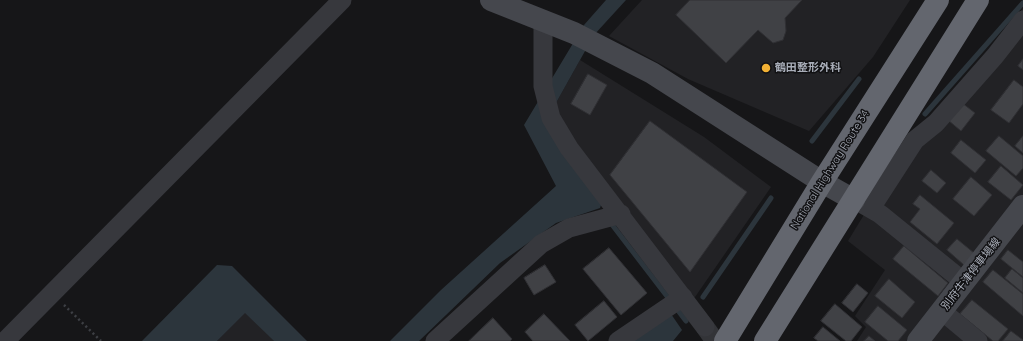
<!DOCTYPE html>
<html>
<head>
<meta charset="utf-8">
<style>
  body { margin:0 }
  canvas { display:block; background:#161618 }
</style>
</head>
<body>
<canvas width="1023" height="341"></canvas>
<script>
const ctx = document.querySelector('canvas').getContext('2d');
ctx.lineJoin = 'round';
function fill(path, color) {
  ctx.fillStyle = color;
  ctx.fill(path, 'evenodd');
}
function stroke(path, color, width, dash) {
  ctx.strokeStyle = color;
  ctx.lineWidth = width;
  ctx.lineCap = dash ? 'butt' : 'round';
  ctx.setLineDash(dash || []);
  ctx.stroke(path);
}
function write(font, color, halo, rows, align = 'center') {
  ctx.font = font + ' Quicksand,"Noto Sans JP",sans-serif';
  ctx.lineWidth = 3;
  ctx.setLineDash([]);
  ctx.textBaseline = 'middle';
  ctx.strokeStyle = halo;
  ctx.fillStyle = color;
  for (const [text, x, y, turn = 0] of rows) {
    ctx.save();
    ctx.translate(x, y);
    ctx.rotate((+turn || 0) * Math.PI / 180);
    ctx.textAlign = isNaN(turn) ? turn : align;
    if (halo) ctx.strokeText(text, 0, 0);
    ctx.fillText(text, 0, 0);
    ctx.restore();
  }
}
const built = new Path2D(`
  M 642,0 L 910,0 L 873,57 L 809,131 L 688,79 L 609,36 Z
  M 1023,8 L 1023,341 L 857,341 L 866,327 L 855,316 L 885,270 L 848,241 L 912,136 L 960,88 Z
  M 580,60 L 704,137 L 771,187 L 695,297 L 682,308 L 547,119 Z
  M 245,312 L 274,341 L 217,341 Z`);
const water = new Path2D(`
  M 606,0 L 626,0 L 594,35 L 547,119 L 602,202 L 600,208 L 556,223 L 500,263 L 419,341 L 390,341 L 441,290 L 556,186 L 524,125 L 584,25 Z
  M 217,265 L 232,266 L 307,341 L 274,341 L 245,313 L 217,341 L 142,341 Z
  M 671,314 L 682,330 L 673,341 L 632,341 Z`);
const stream = new Path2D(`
  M 925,114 L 1023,3
  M 812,141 L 859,79
  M 610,222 L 686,321
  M 703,297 L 771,198`);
const building = new Path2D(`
  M 690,0 L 802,0 L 785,18 L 786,31 L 783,40 L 773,43 L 758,30 L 726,63 L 676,15 Z
  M 1023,59 L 1023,70 L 1018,66 Z
  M 588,74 L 607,85 L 590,115 L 571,104 Z
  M 1014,80 L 1023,87 L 1023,104 L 1009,123 L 991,110 Z
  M 962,103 L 975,113 L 961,131 L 948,120 Z
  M 650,121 L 747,192 L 690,272 L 610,175 Z
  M 999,136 L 1023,156 L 1023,168 L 1016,176 L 986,151 Z
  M 1023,136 L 1023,153 L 1015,146 Z
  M 961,140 L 986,160 L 975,173 L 951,153 Z
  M 1001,166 L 1023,185 L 1011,200 L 988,182 Z
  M 931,170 L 946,183 L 937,193 L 922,181 Z
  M 971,177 L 992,195 L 974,216 L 953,199 Z
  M 920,195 L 954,223 L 937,244 L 910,222 L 920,209 L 913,204 Z
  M 957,239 L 974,253 L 964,265 L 947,250 Z
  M 904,246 L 948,283 L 938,296 L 893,259 Z
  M 609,248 L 647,293 L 621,315 L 583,269 Z
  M 1008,250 L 1023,262 L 1023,277 L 1001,259 Z
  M 545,265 L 556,282 L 534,295 L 524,278 Z
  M 1012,269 L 1023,278 L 1023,293 L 1005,278 Z
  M 993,270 L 1023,294 L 1023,316 L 983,282 Z
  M 889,279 L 915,302 L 902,318 L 875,296 Z
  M 857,284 L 868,293 L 853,312 L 842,303 Z
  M 972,300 L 1008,329 L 998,341 L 993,341 L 960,314 Z
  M 604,301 L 617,317 L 588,341 L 575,325 Z
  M 835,304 L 862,327 L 851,341 L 846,341 L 821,321 Z
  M 878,306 L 907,330 L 898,341 L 888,341 L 865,322 Z
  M 544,314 L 570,341 L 533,341 L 525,332 Z
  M 493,318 L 512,339 L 510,341 L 469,341 Z
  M 823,327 L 840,341 L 818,341 L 814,338 Z
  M 1011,331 L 1023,340 L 1023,341 L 1003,341 Z
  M 869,336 L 875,341 L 864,341 Z`);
const streetTunnel = new Path2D(`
  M 705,327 L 715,341`);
const path = new Path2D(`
  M 64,305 L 101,341`);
const street = new Path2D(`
  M 543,22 L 543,86 L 551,118 L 569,148 L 705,327
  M 859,202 L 880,214 L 964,282
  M 871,208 L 915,140 L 936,123 L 995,56 L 1023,20
  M 942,311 L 978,341
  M 5,341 L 342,0
  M 435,341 L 541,244 L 569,228 L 621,214
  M 618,341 L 683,297`);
const secondary = new Path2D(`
  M 491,0 L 574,33 L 652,73 L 822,182 L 854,200
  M 918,341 L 1023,206`);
const highway = new Path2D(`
  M 725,341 L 822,182 L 938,0
  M 765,341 L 978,0`);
const markers = [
  [766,68,5,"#f2b134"]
];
const poiNames = [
  ["鶴田整形外科",775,68]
];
const streetNames = [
  ["National Highway Route 34",830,170,-58],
  ["別府牛津停車場線",971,274,-52]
];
fill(built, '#222225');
fill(water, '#2c353c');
stroke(stream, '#2c353c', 5);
fill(building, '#404145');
stroke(building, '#303034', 1);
stroke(streetTunnel, '#333438', 19, [19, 10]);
stroke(path, '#3d3f44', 2.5, [2, 3]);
stroke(street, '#37383d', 19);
stroke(secondary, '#45474d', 22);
stroke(highway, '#63666e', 22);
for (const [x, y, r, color] of markers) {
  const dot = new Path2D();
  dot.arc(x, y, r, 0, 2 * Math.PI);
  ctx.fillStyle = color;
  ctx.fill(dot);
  stroke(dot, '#111113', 1.5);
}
write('bold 11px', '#a8adb8', '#111113', poiNames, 'left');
write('11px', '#a8adb8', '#111113', streetNames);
</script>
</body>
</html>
